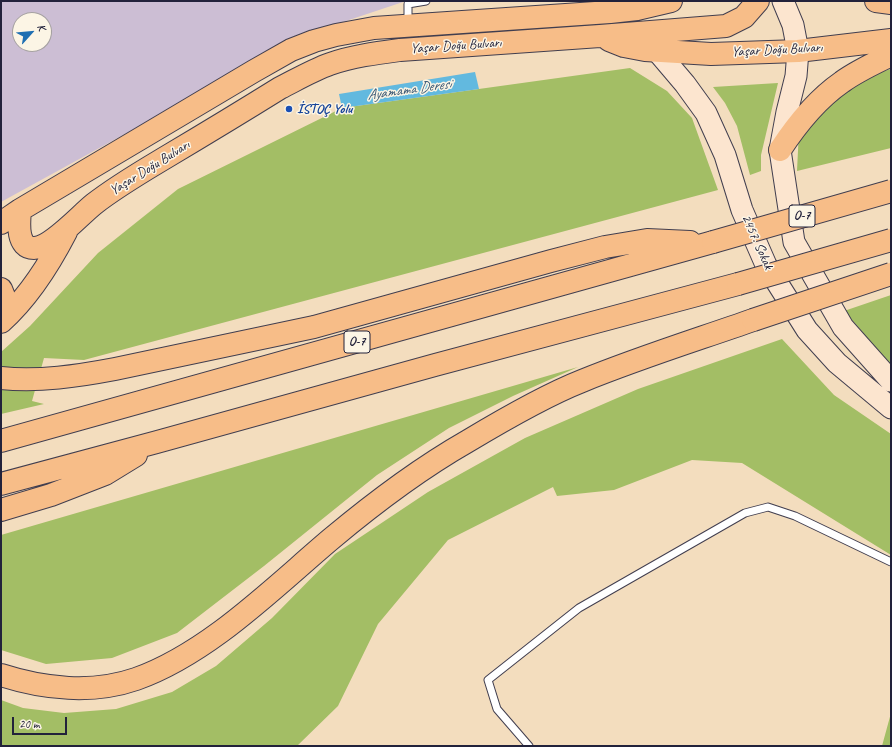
<!DOCTYPE html>
<html>
<head>
<meta charset="utf-8">
<style>
  body { margin:0 }
  #map { position:relative; width:892px; height:747px; overflow:hidden; background:#f3ddbe; font-family:Caveat,sans-serif }
  canvas { display:block }
  .frame { position:absolute; inset:0; border:2px solid #22223b; pointer-events:none }
  .north { position:absolute; left:12px; top:12px; width:40px; height:40px; box-sizing:border-box; background:#fcf5e5; border:1px solid #a5a1a1; border-radius:50%; rotate:63deg; font-size:11px; font-weight:700; line-height:16px; text-align:center; color:#22223b }
  .north::after { content:''; display:block; margin:auto; width:14px; height:18px; background:#1f6fb2; clip-path:polygon(50% 0,100% 100%,50% 72%,0 100%) }
  .scale { position:absolute; left:12px; top:717px; width:55px; height:18px; box-sizing:border-box; border:2px solid #22223b; border-top:0; padding-left:5px; font-size:12px; line-height:14px; white-space:nowrap; color:#22223b; -webkit-text-stroke:3px #fcf5e5; paint-order:stroke }
</style>
</head>
<body>
<div id="map">
<canvas width="892" height="747"></canvas>
<div class="frame"></div>
<div class="north">K</div>
<div class="scale">20 m</div>
</div>
<script>
const ctx = document.querySelector('canvas').getContext('2d');
ctx.lineJoin = 'round';
function fill(path, color) {
  ctx.fillStyle = color;
  ctx.fill(path, 'evenodd');
}
function stroke(path, color, width, dash) {
  ctx.strokeStyle = color;
  ctx.lineWidth = width;
  ctx.lineCap = dash ? 'butt' : 'round';
  ctx.setLineDash(dash || []);
  ctx.stroke(path);
}
function write(font, color, halo, rows, align = 'center') {
  ctx.font = font + ' Caveat,sans-serif';
  ctx.lineWidth = 3;
  ctx.setLineDash([]);
  ctx.textBaseline = 'middle';
  ctx.strokeStyle = halo;
  ctx.fillStyle = color;
  for (const [text, x, y, turn = 0] of rows) {
    ctx.save();
    ctx.translate(x, y);
    ctx.rotate((+turn || 0) * Math.PI / 180);
    ctx.textAlign = isNaN(turn) ? turn : align;
    if (halo) ctx.strokeText(text, 0, 0);
    ctx.fillText(text, 0, 0);
    ctx.restore();
  }
}
const industrial = new Path2D(`
  M 1,1 L 406,1 L 307,34 L 1,202 ZM 20,20 L 44,20 L 44,44 L 20,44 Z`);
const green = new Path2D(`
  M 630,68 L 667,91 L 692,118 L 718,190 L 84,360 L 44,358 L 32,401 L 44,404 L 1,414 L 1,352 L 30,326 L 98,253 L 178,189 L 342,108 Z
  M 891,69 L 891,148 L 797,171 L 799,130 L 834,97 L 878,73 Z
  M 778,83 L 761,155 L 761,171 L 750,175 L 737,126 L 725,103 L 713,87 Z
  M 891,295 L 891,368 L 860,329 L 844,311 Z
  M 782,339 L 834,395 L 891,434 L 891,555 L 742,463 L 692,460 L 614,490 L 557,496 L 553,487 L 448,540 L 378,624 L 338,706 L 297,746 L 1,746 L 1,700 L 23,708 L 64,713 L 116,709 L 172,692 L 216,666 L 272,618 L 335,554 L 428,492 L 525,438 L 638,389 Z
  M 578,367 L 513,396 L 449,428 L 377,475 L 264,566 L 177,633 L 112,658 L 46,664 L 1,650 L 1,535 Z
  M 891,713 L 891,746 L 882,746 Z`);
const water = new Path2D(`
  M 475,72 L 479,89 L 342,108 L 339,94 Z`);
const service = new Path2D(`
  M 408,24 L 408,4 L 426,1
  M 529,746 L 497,709 L 488,680 L 579,608 L 745,513 L 768,507 L 795,516 L 891,562`);
const secondary = new Path2D(`
  M 783,1 L 793,25 L 798,51 L 796,76 L 787,112 L 780,150 L 794,242 L 843,327 L 891,381
  M 657,51 L 685,84 L 706,113 L 725,155 L 742,210 L 766,265 L 807,330 L 837,363 L 891,408`);
const primary = new Path2D(`
  M 876,1 L 891,3
  M 609,40 L 624,46 L 645,50 L 711,54 L 798,51 L 891,40
  M 780,150 C 797,124 816,100 842,82 C 857,71 875,63 891,55
  M 20,210 C 19,222 16,248 34,248 C 51,248 80,215 94,204 C 117,186 143,171 168,156 C 205,134 243,111 280,88 C 296,80 313,70 330,64 C 353,56 377,53 400,50 L 600,36 L 726,26 L 744,17 L 758,1
  M 1,223 L 20,210 L 254,71 L 291,50 L 314,41 L 336,35 L 374,28 L 610,12 L 637,9 L 671,1
  M 1,289 L 5,299 L 5,318
  M 1,322 C 28,298 50,263 66,232`);
const motorway = new Path2D(`
  M 1,378 C 39,382 78,376 115,369 L 314,327 L 551,261 L 605,247 L 647,240 L 690,242
  M 1,441 L 713,242
  M 1,484 L 157,442 L 435,365 L 738,284
  M 1,510 L 51,495 L 105,474 L 136,455
  M 1,675 C 44,689 93,694 136,679 C 209,653 273,588 331,539 C 374,503 419,469 468,441 C 503,420 544,396 582,381 C 638,358 696,340 753,320`);
const motorwayBridge = new Path2D(`
  M 713,242 L 891,191
  M 738,284 L 891,240
  M 753,320 L 891,274`);
const markers = [
  [289,109,4,"#1a4fb4"]
];
const shields = [
  [802,216,26],
  [357,342,26]
];
const shieldNames = [
  ["O-7",802,216],
  ["O-7",357,342]
];
const streetNames = [
  ["Yaşar Doğu Bulvarı",456,46,-4],
  ["Yaşar Doğu Bulvarı",777,50,-3],
  ["Yaşar Doğu Bulvarı",150,168,-32],
  ["2457. Sokak",757,242,66]
];
const transitNames = [
  ["İSTOÇ Yolu",297,109]
];
const waterNames = [
  ["Ayamama Deresi",409,90,-8]
];
fill(industrial, '#ccbed4');
fill(green, '#a3be65');
fill(water, '#62b9df');
stroke(service, '#413e4f', 9);
stroke(secondary, '#413e4f', 23);
stroke(primary, '#413e4f', 24);
stroke(motorway, '#413e4f', 24);
stroke(service, '#fff', 7);
stroke(secondary, '#fce5cf', 21);
stroke(primary, '#f7bd88', 22);
stroke(motorway, '#f7bd88', 22);
stroke(motorwayBridge, '#413e4f', 24, []);
stroke(motorwayBridge, '#f7bd88', 22);
for (const [x, y, r, color] of markers) {
  const dot = new Path2D();
  dot.arc(x, y, r, 0, 2 * Math.PI);
  ctx.fillStyle = color;
  ctx.fill(dot);
  stroke(dot, '#fcf5e5', 1.5);
}
for (const [x, y, w] of shields) {
  const box = new Path2D();
  box.roundRect(x - w / 2, y - 11, w, 22, 3);
  ctx.fillStyle = '#fcf5e5';
  ctx.fill(box);
  stroke(box, '#22223b', 1);
}
write('bold 13px', '#22223b', null, shieldNames);
write('14px', '#22223b', '#fcf5e5', streetNames);
write('bold 14px', '#164399', '#fcf5e5', transitNames, 'left');
write('italic 15px', '#385774', '#fcf5e5', waterNames);
</script>
</body>
</html>
